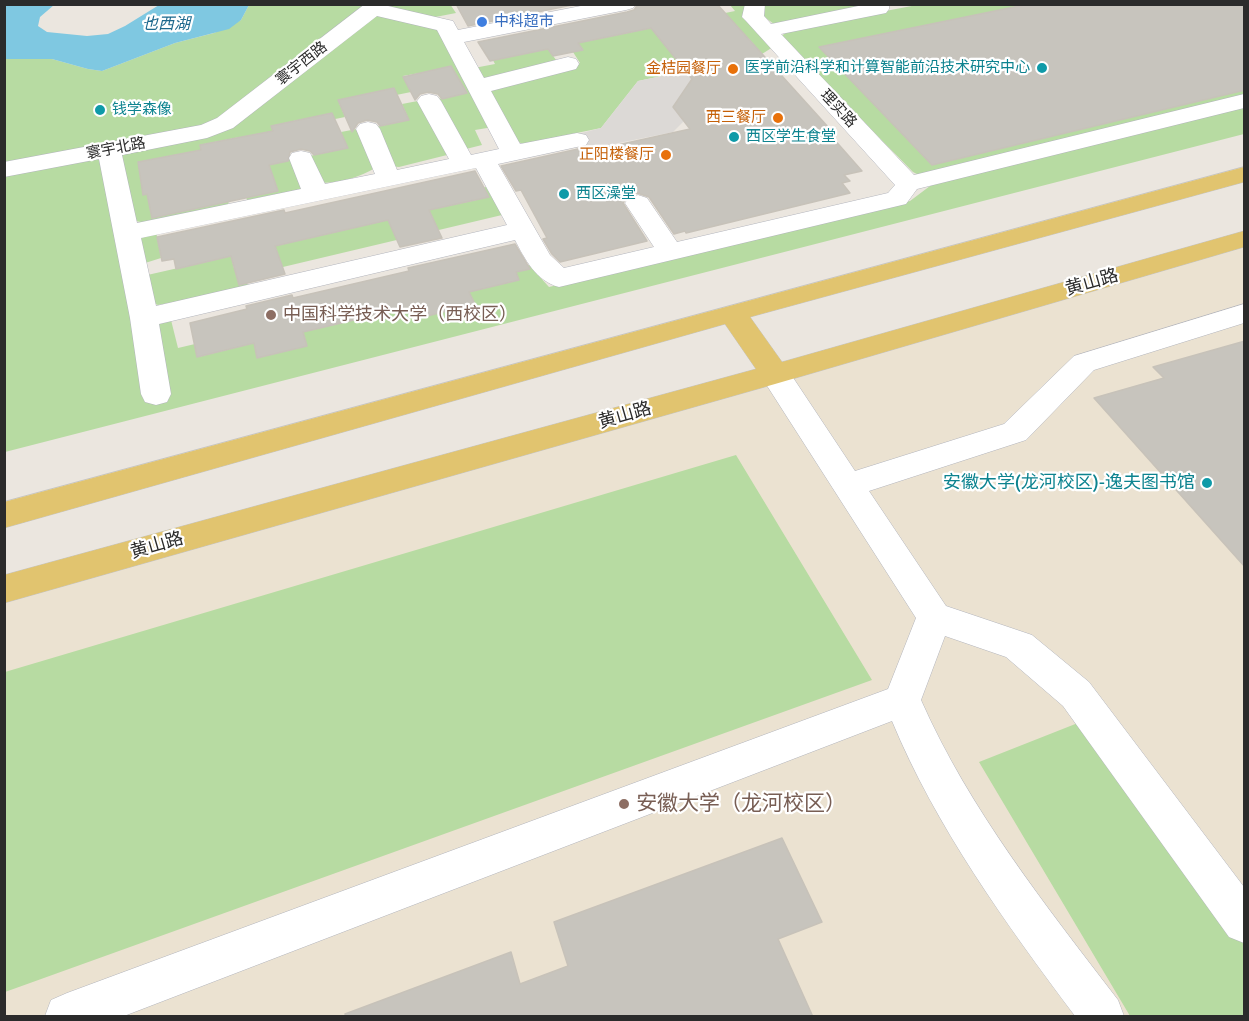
<!DOCTYPE html>
<html>
<head>
<meta charset="utf-8">
<style>
  body { margin:0 }
  #map { position:relative; width:1249px; height:1021px; overflow:hidden; background:#ebe6df; font-family:Signika,sans-serif }
  canvas { display:block }
  .frame { position:absolute; inset:0; border:6px solid #2b2b2b; pointer-events:none }
</style>
</head>
<body>
<div id="map">
<canvas width="1249" height="1021"></canvas>
<div class="frame"></div>
</div>
<script>
const ctx = document.querySelector('canvas').getContext('2d');
ctx.lineJoin = 'round';
function fill(path, color) {
  ctx.fillStyle = color;
  ctx.fill(path, 'evenodd');
}
function stroke(path, color, width, dash) {
  ctx.strokeStyle = color;
  ctx.lineWidth = width;
  ctx.lineCap = dash ? 'butt' : 'round';
  ctx.setLineDash(dash || []);
  ctx.stroke(path);
}
function write(font, color, halo, rows, align = 'center') {
  ctx.font = font + ' Signika,"Noto Sans SC",sans-serif';
  ctx.lineWidth = 4.5;
  ctx.setLineDash([]);
  ctx.textBaseline = 'middle';
  ctx.strokeStyle = halo;
  ctx.fillStyle = color;
  for (const [text, x, y, turn = 0] of rows) {
    ctx.save();
    ctx.translate(x, y);
    ctx.rotate((+turn || 0) * Math.PI / 180);
    ctx.textAlign = isNaN(turn) ? turn : align;
    if (halo) ctx.strokeText(text, 0, 0);
    ctx.fillText(text, 0, 0);
    ctx.restore();
  }
}
const education = new Path2D(`
  M 1244,239 L 1244,1016 L 5,1016 L 5,591 Z`);
const green = new Path2D(`
  M 450,4 L 456,13 L 425,19 L 387,10 L 391,5 Z
  M 249,5 L 369,5 L 213,123 L 5,163 L 4,59 L 52,59 L 88,69 L 102,71 L 175,43 L 214,33 L 241,20 Z
  M 730,5 L 748,5 L 773,47 L 762,54 L 748,38 L 686,71 L 638,81 L 601,128 L 523,144 L 510,138 L 483,89 L 580,63 L 573,52 L 583,50 L 578,43 L 735,11 Z
  M 762,5 L 863,5 L 860,8 L 774,24 L 759,13 Z
  M 917,5 L 1244,5 L 1244,134 L 5,452 L 5,176 L 96,158 L 105,164 L 151,330 L 170,316 L 178,348 L 195,344 L 198,357 L 254,343 L 257,357 L 303,332 L 422,304 L 427,316 L 474,304 L 469,292 L 519,280 L 514,269 L 529,265 L 549,287 L 910,201 L 934,183 L 913,172 L 780,37 L 791,29 Z
  M 376,12 L 438,28 L 493,127 L 475,130 L 482,145 L 466,149 L 438,99 L 466,93 L 423,79 L 420,73 L 403,76 L 411,92 L 362,102 L 338,100 L 345,117 L 301,126 L 298,120 L 271,126 L 277,144 L 240,137 L 200,145 L 201,150 L 138,162 L 143,194 L 222,179 L 229,200 L 228,205 L 145,223 L 136,221 L 119,157 L 126,152 L 216,133 Z
  M 548,49 L 559,64 L 489,82 L 479,79 L 474,68 L 495,64 L 489,53 Z
  M 423,100 L 451,154 L 399,167 L 388,166 L 371,128 L 409,120 L 402,104 Z
  M 362,128 L 375,168 C 359,178 334,185 315,182 L 305,157 L 347,148 L 341,132 Z
  M 294,156 L 302,189 L 247,200 L 240,175 L 270,169 L 268,162 Z
  M 486,187 L 502,215 L 245,276 L 249,289 L 158,305 L 149,301 L 143,276 L 231,256 L 234,268 L 279,257 L 275,246 L 388,220 L 434,221 L 429,210 L 476,200 L 472,190 Z
  M 156,231 L 161,258 L 142,264 L 136,241 Z
  M 736,455 L 872,680 L 5,992 L 5,672 Z
  M 1088,719 L 1244,944 L 1244,1016 L 1130,1016 L 979,762 Z`);
const plaza = new Path2D(`
  M 686,71 L 707,98 L 673,132 L 584,150 L 574,135 L 601,128 L 638,81 Z`);
const water = new Path2D(`
  M 4,5 L 54,5 L 40,17 L 38,26 L 47,32 L 87,36 L 108,34 L 125,26 L 159,5 L 249,5 L 241,20 L 229,29 L 175,43 L 102,71 L 88,69 L 52,59 L 5,59 Z`);
const building = new Path2D(`
  M 456,4 L 577,4 L 468,26 Z
  M 638,4 L 717,4 L 829,128 L 825,129 L 862,171 L 844,175 L 850,181 L 842,183 L 850,193 L 686,233 L 685,231 L 674,234 L 649,197 L 637,193 L 627,197 L 623,203 L 647,241 L 560,262 L 552,254 L 543,239 L 547,238 L 521,190 L 516,191 L 501,166 L 578,149 L 579,151 L 602,146 L 604,148 L 690,129 L 673,107 L 692,79 L 651,28 L 578,43 L 583,50 L 553,56 L 548,49 L 490,61 L 478,42 L 627,12 L 634,10 Z
  M 1029,4 L 1245,4 L 1245,90 L 932,165 L 819,47 Z
  M 451,66 L 467,93 L 442,99 L 438,94 L 428,92 L 420,94 L 415,100 L 403,77 Z
  M 394,88 L 409,120 L 380,126 L 377,122 L 367,120 L 358,123 L 352,132 L 338,100 Z
  M 332,113 L 348,148 L 314,155 L 310,151 L 301,149 L 290,152 L 288,161 L 269,165 L 278,191 L 152,218 L 147,194 L 143,195 L 138,162 L 201,150 L 200,145 L 273,131 L 271,126 Z
  M 475,171 L 489,197 L 429,210 L 442,238 L 400,247 L 388,220 L 275,246 L 285,274 L 239,285 L 231,256 L 176,269 L 174,259 L 162,261 L 157,237 L 284,210 L 285,213 Z
  M 515,244 L 530,269 L 516,272 L 519,280 L 469,292 L 475,304 L 427,316 L 422,304 L 303,332 L 307,346 L 257,358 L 254,343 L 197,357 L 190,323 L 247,309 L 246,306 L 292,295 L 293,298 L 409,271 L 408,268 Z
  M 1245,341 L 1245,567 L 1094,398 L 1164,378 L 1153,367 Z
  M 782,838 L 822,922 L 778,939 L 813,1017 L 346,1017 L 345,1014 L 511,952 L 520,984 L 568,966 L 554,922 Z`);
const minor = new Path2D(`
  M 365,4 L 389,4 L 388,6 L 453,21 L 458,30 L 591,4 L 636,4 L 633,8 L 626,10 L 464,42 L 484,78 L 568,57 L 576,59 L 579,64 L 576,69 L 491,91 L 520,144 L 577,133 L 586,135 L 589,140 L 586,145 L 498,164 L 550,255 L 564,268 L 654,247 L 625,203 L 629,198 L 638,195 L 647,198 L 677,242 L 888,193 L 895,185 L 746,21 L 742,17 L 745,4 L 765,4 L 764,16 L 771,24 L 868,4 L 889,4 L 889,9 L 886,13 L 781,34 L 914,175 L 1244,94 L 1244,108 L 917,189 L 906,204 L 559,287 C 536,281 525,259 515,240 L 159,324 L 171,394 L 167,402 L 156,405 L 145,402 L 141,394 L 130,318 L 99,159 L 4,177 L 4,162 L 201,125 L 217,118 ZM 377,16 L 437,30 L 499,149 L 471,155 L 441,101 L 437,96 L 429,94 L 421,96 L 417,101 L 449,159 L 397,170 L 380,129 L 376,124 L 368,122 L 360,124 L 356,129 L 375,174 L 325,184 L 310,153 L 301,151 L 292,153 L 289,158 L 301,189 L 137,223 L 122,155 L 207,138 L 233,128 ZM 476,168 L 507,225 L 156,306 L 141,238 Z
  M 1244,304 L 1244,323 L 1094,370 L 1026,440 L 869,491 L 946,606 L 1032,635 L 1089,682 L 1244,887 L 1244,943 L 1229,937 L 1063,706 L 1006,657 L 945,636 L 921,700 C 969,809 1046,906 1118,1000 L 1124,1016 L 1075,1016 C 1006,924 936,827 892,721 L 124,1016 L 45,1016 L 51,1000 L 67,993 L 888,689 L 916,618 L 764,381 L 760,374 L 764,367 L 775,364 L 786,367 L 855,471 L 1004,424 L 1074,356 Z`);
const major = new Path2D(`
  M 1244,167 L 1244,182 L 750,317 L 782,362 L 1244,231 L 1244,247 L 775,384 L 4,603 L 4,575 L 756,369 L 725,324 L 4,528 L 4,502 Z`);
const markers = [
  [482,22,6,"#3f7fe0"],
  [1042,68,6,"#0f9aa8"],
  [733,69,6,"#e8710a"],
  [100,110,6,"#0f9aa8"],
  [778,118,6,"#e8710a"],
  [734,137,6,"#0f9aa8"],
  [666,155,6,"#e8710a"],
  [564,194,6,"#0f9aa8"],
  [271,315,6,"#8d6e63"],
  [1207,483,6,"#0f9aa8"],
  [624,804,6,"#8d6e63"]
];
const farShopnames = [
  ["中科超市",494,22]
];
const farStreetnames = [
  ["寰宇西路",302,64,-38],
  ["理实路",838,109,47],
  ["寰宇北路",116,149,-11]
];
const farCulturenames = [
  ["医学前沿科学和计算智能前沿技术研究中心",1030,68,"right"],
  ["钱学森像",112,110],
  ["西区学生食堂",746,137],
  ["西区澡堂",576,194]
];
const farFoodnames = [
  ["金桔园餐厅",721,69],
  ["西三餐厅",766,118],
  ["正阳楼餐厅",654,155]
];
const farWaternames = [
  ["也西湖",166,25]
];
const streetNames = [
  ["黄山路",1092,283,-16],
  ["黄山路",625,416,-16],
  ["黄山路",157,546,-16]
];
const educationNames = [
  ["中国科学技术大学（西校区）",283,315]
];
const cultureNames = [
  ["安徽大学(龙河校区)-逸夫图书馆",1195,483]
];
const nearEducationnames = [
  ["安徽大学（龙河校区）",636,804]
];
fill(education, '#ebe2d1');
fill(green, '#b7dba2');
fill(plaza, '#dcd9d6');
fill(water, '#7fc8e1');
fill(building, '#c7c4bd');
stroke(building, '#c7c2b9', 1.5);
stroke(minor, '#b3b5bd', 1);
stroke(major, '#c4c4c4', 1);
fill(minor, '#fff');
fill(major, '#e1c46f');
for (const [x, y, r, color] of markers) {
  const dot = new Path2D();
  dot.arc(x, y, r, 0, 2 * Math.PI);
  ctx.fillStyle = color;
  ctx.fill(dot);
  stroke(dot, '#fff', 2);
}
write('15px', '#366cbe', '#fff', farShopnames, 'left');
write('15px', '#2b2b2b', '#fff', farStreetnames);
write('15px', '#0d838f', '#fff', farCulturenames, 'left');
write('15px', '#c56008', '#fff', farFoodnames, 'right');
write('italic 16px', '#1d688d', '#fff', farWaternames);
write('18px', '#2b2b2b', '#fff', streetNames);
write('18px', '#785e54', '#fff', educationNames, 'left');
write('18px', '#0d838f', '#fff', cultureNames, 'right');
write('21px', '#785e54', '#fff', nearEducationnames, 'left');
</script>
</body>
</html>
